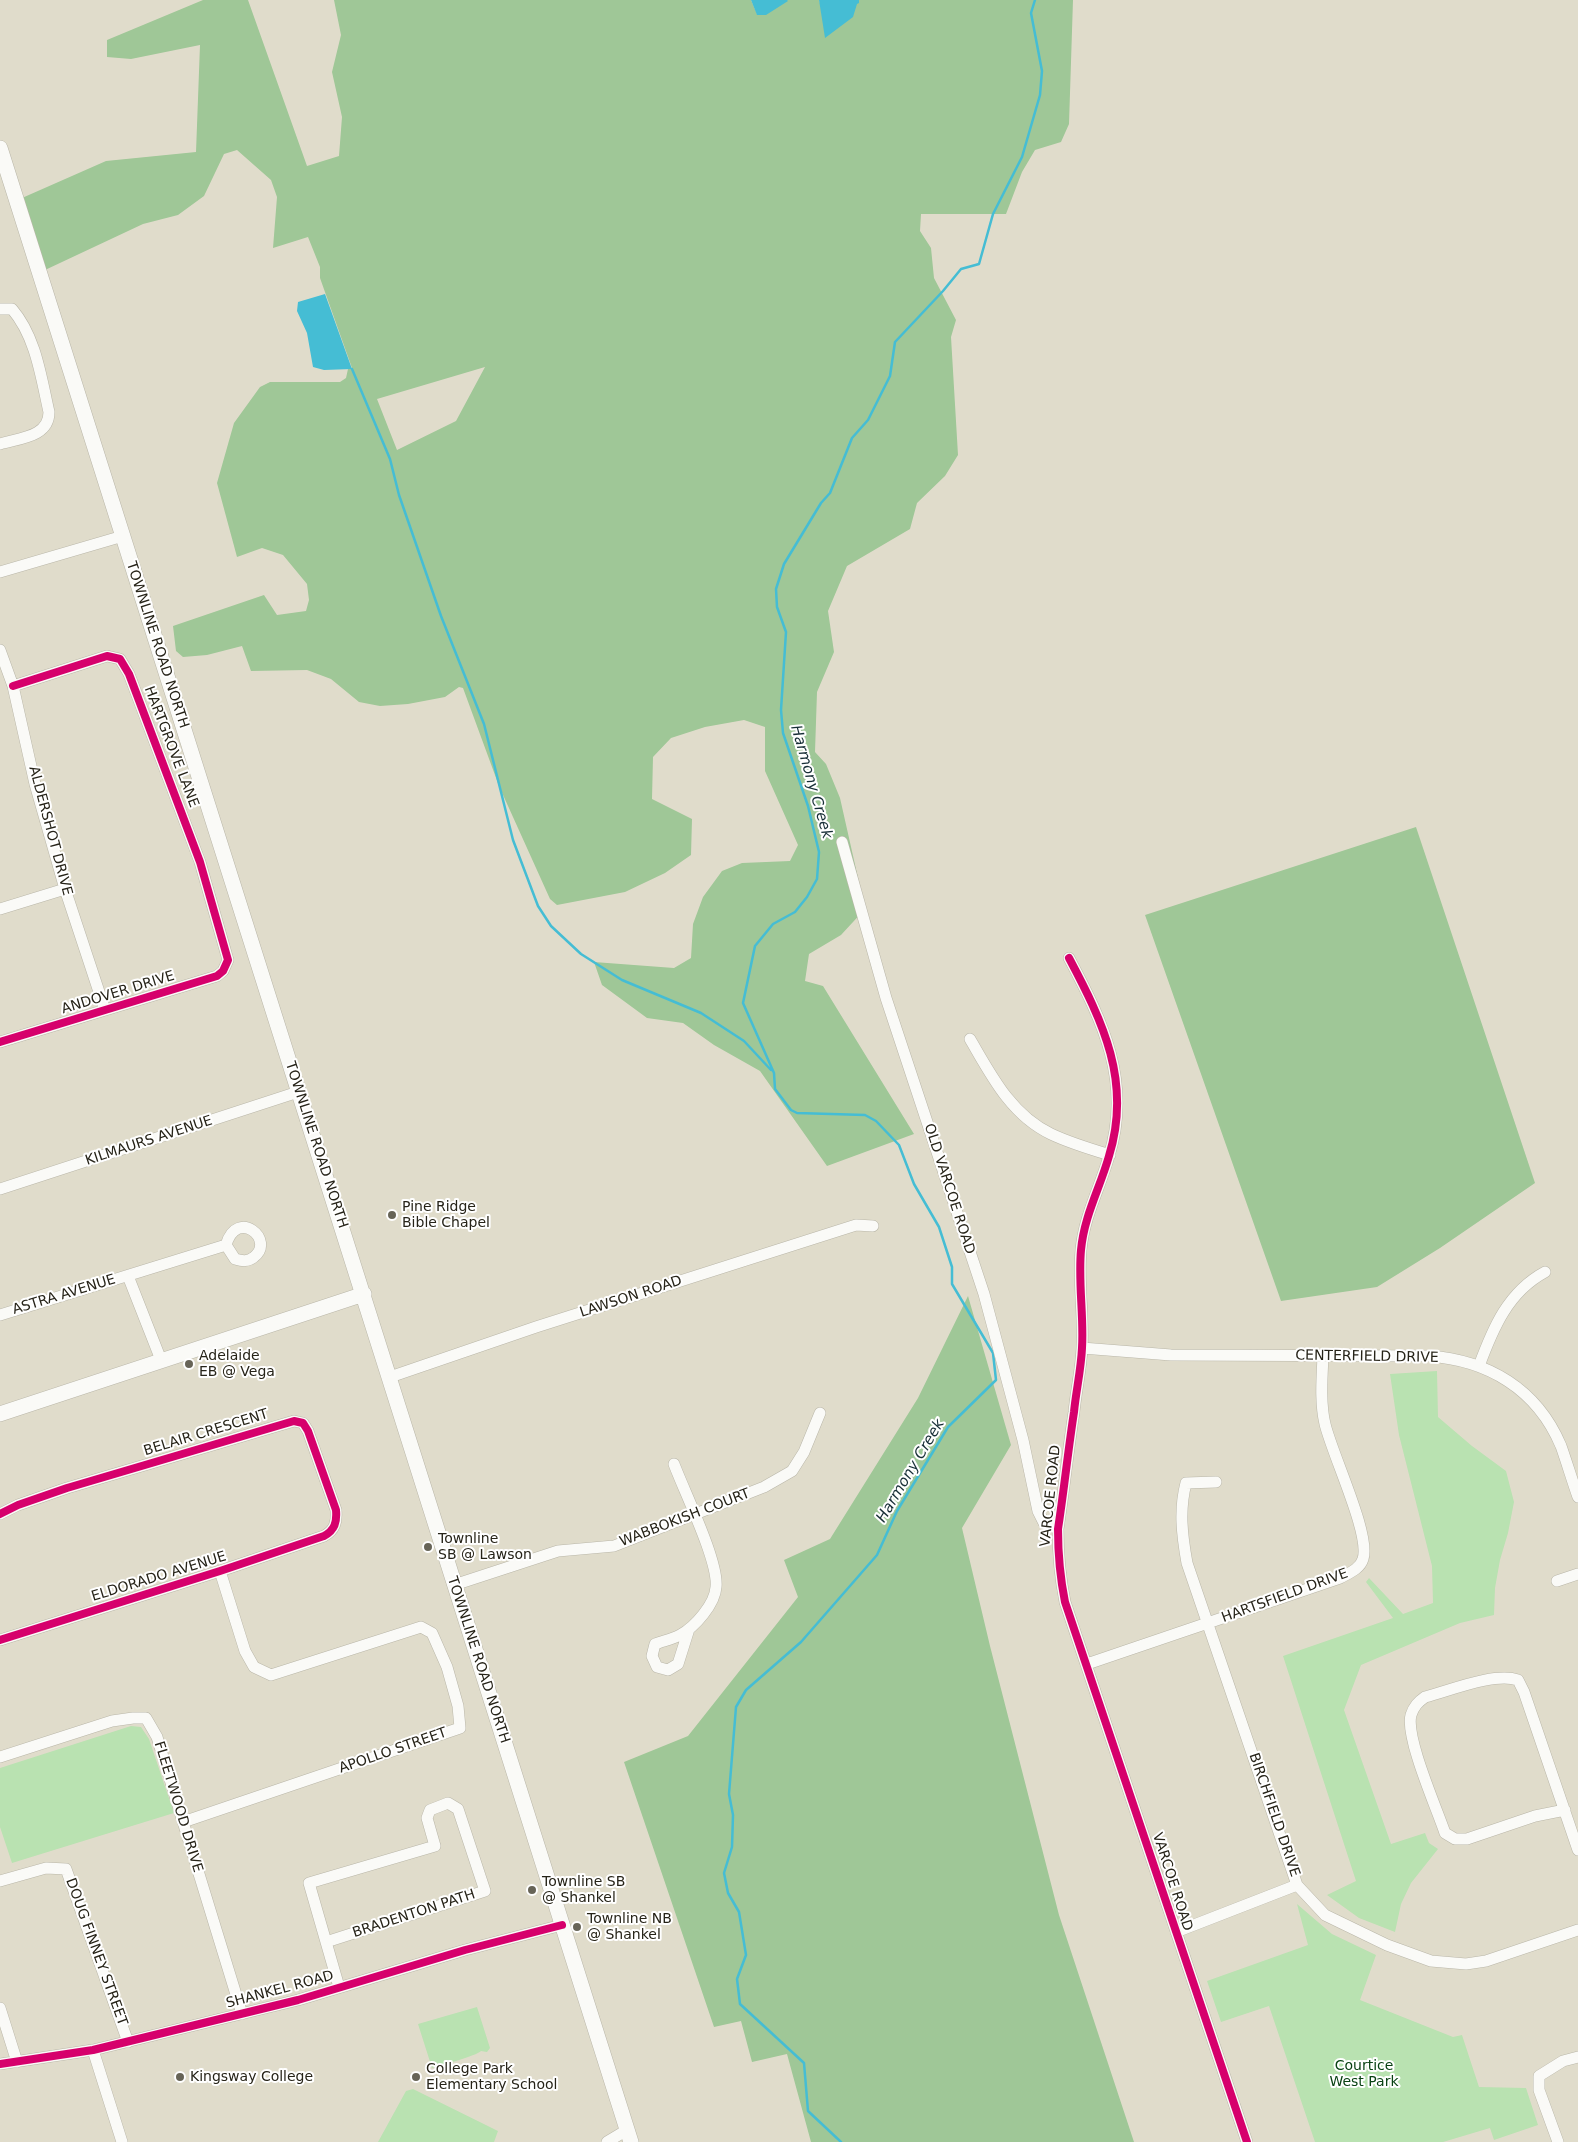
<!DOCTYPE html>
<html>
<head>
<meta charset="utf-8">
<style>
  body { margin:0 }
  canvas { display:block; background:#e0dccb }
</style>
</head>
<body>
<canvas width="1578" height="2142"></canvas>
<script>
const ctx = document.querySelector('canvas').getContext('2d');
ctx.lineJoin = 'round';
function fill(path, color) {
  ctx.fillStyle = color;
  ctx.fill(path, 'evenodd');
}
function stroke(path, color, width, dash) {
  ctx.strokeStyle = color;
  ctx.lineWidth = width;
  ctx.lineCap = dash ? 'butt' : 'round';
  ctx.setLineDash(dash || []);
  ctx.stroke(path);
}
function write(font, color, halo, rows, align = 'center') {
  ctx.font = font + ' "DejaVu Sans",sans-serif';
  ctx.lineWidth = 4;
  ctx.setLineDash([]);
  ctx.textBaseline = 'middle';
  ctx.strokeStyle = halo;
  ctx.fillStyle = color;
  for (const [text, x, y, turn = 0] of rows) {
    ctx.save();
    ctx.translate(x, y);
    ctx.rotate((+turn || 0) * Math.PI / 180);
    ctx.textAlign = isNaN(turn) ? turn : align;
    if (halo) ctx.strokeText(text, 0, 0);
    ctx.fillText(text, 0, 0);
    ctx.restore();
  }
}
const green = new Path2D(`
  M 1437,1371 L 1438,1417 L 1472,1446 L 1506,1471 L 1514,1502 L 1508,1533 L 1500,1560 L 1495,1588 L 1494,1615 L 1460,1623 L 1361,1665 L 1344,1710 L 1391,1844 L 1425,1833 L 1429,1843 L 1438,1849 L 1411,1883 L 1401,1904 L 1395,1932 L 1359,1918 L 1327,1895 L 1356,1881 L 1283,1656 L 1393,1618 L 1366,1582 L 1369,1578 L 1403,1614 L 1433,1603 L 1432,1566 L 1399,1435 L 1390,1374 Z
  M 131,1726 L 141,1727 L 149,1739 L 174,1813 L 12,1863 L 0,1827 L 0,1768 Z
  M 1297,1904 L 1332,1934 L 1376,1955 L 1360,2000 L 1453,2037 L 1462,2035 L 1479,2087 L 1526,2088 L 1538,2125 L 1494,2140 L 1490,2128 L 1443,2142 L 1315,2142 L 1269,2006 L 1221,2022 L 1207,1981 L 1308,1945 Z
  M 477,2007 L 490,2048 L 487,2052 L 481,2051 C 476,2056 442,2065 432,2068 L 418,2024 Z
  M 413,2089 L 498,2131 L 494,2142 L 378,2142 L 406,2091 Z`);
const forest = new Path2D(`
  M 203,0 L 248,0 L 307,166 L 339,156 L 342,117 L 332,72 L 341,35 L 334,0 L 751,0 L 757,14 L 787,0 L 819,0 L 820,3 L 856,0 L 1073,0 L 1069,124 L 1061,142 L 1035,150 L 1022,172 L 1006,214 L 921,214 L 920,231 L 931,248 L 934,278 L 956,320 L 951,337 L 958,455 L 945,476 L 917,503 L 910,529 L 847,566 L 828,611 L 834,652 L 817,692 L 815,752 L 826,764 L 840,798 L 865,909 L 841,935 L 809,954 L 805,981 L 823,986 L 914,1134 L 827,1166 L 760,1071 L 714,1045 L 683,1023 L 647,1018 L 602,985 L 594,962 L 674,968 L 691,958 L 693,924 L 703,897 L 722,871 L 742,863 L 790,861 L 798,845 L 765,771 L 765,727 L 744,720 L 705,727 L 671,738 L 653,757 L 652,799 L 692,819 L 691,855 L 665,873 L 625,892 L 557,905 L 550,899 L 499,786 L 463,688 L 459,687 L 445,697 L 408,704 L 380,706 L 359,702 L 331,679 L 307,670 L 251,671 L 242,646 L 207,655 L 183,657 L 176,651 L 173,626 L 264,595 L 277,615 L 306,611 L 309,600 L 307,584 L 283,555 L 262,548 L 237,557 L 217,483 L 234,423 L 260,387 L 270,382 L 340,382 L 346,378 L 348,369 L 352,368 L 320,278 L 320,267 L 308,237 L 273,248 L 277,197 L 271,180 L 237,150 L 224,154 L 204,196 L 178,215 L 143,224 L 45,270 L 22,198 L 106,161 L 196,152 L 200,45 L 131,59 L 107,57 L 107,40 ZM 485,367 L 456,421 L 397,450 L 377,399 Z
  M 1416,827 L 1535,1183 L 1440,1248 L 1377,1287 L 1281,1301 L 1145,915 Z
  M 968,1296 L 1011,1445 L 962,1528 L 990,1646 L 1059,1915 L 1134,2142 L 811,2142 L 787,2054 L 752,2062 L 741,2021 L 714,2027 L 624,1762 L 688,1736 L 798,1597 L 784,1560 L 830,1539 L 918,1398 Z`);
const water = new Path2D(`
  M 751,0 L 787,0 L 788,1 L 766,15 L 757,15 Z
  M 819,0 L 859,0 L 859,3 L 857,4 L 853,17 L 825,38 Z
  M 325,294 L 352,369 L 324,370 L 313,367 L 307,333 L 297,311 L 298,302 Z`);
const stream = new Path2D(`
  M 352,369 L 390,459 L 399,495 L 441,616 L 484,724 L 513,840 L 538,906 L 551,926 L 581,954 L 622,980 L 701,1013 L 744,1041 L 771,1070
  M 841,2142 L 808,2111 L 804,2063 L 740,2004 L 737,1979 L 746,1955 L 739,1912 L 728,1893 L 724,1873 L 732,1847 L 733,1815 L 729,1794 L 736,1707 L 746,1690 L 801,1642 L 877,1555 L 897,1511 L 948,1427 L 996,1380 L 993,1353 L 952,1284 L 952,1267 L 939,1227 L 914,1184 L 899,1145 L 876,1121 L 865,1115 L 797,1113 L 791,1110 L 775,1089 L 774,1073 L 743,1003 L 755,946 L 773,924 L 795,912 L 807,897 L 817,879 L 819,852 L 808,806 L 783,733 L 781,710 L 786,632 L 777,607 L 776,589 L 784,564 L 821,503 L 830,493 L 852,438 L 868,420 L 890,376 L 895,342 L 943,291 L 961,269 L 979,264 L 993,214 L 1022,157 L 1040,95 L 1042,71 L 1031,13 L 1035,0`);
const minor = new Path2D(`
  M 0,309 L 12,309 C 36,337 41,377 49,412 C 49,437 20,438 0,444
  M 0,572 L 123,536
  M 0,650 L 13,686 L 35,784 L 65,889 L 105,1010
  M 842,842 L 886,998 L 984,1294 L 1023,1440 L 1038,1511 L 1044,1523 L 1058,1529
  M 0,909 L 65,889
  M 1069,958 C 1103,1022 1132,1082 1109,1156 C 1100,1188 1084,1216 1081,1250 C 1078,1283 1084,1316 1082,1348 C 1081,1370 1076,1391 1074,1412 C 1068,1451 1064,1490 1058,1529 C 1058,1554 1060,1577 1065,1602 L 1247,2142
  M 970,1039 C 991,1075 1011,1115 1051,1134 C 1070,1143 1090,1149 1110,1155
  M 0,1042 L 217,976 L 223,971 L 228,960 L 200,862 L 129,674 L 120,659 L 107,656 L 13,686
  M 0,1189 L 298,1092
  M 128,1276 L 161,1360
  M 0,1315 L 226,1245 C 237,1207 276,1240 254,1257 C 248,1262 242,1261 235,1259 L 226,1245
  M 1082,1348 L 1171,1355 L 1428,1356 C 1488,1360 1537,1389 1561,1446 C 1567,1463 1572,1480 1578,1497
  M 1479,1366 C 1493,1328 1508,1292 1545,1272
  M 390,1377 L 536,1327 L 856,1225 L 873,1226
  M 674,1464 C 684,1491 719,1562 716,1587 C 715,1604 695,1627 680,1635 C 673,1639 663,1641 655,1644 L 652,1656 L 657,1667 L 668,1670 L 678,1664 L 689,1629
  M 1216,1482 L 1186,1483 C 1179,1510 1182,1535 1187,1563 L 1297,1885 L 1325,1915 L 1387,1945 L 1431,1961 L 1466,1964 L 1486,1961 L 1578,1930
  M 0,1514 L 18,1505 L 67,1488 L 294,1421 L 303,1423 L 308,1431 L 336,1510 C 337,1522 335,1530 324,1536 L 220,1571 L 0,1640
  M 1557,1581 L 1578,1574
  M 454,1585 L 558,1551 L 614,1546 L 764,1487 L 792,1471 L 804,1452 L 820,1413
  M 1087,1664 L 1340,1578 C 1349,1573 1360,1569 1363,1559 C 1371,1535 1332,1454 1325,1424 C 1320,1403 1322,1378 1323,1356
  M 0,1757 L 112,1721 L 133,1718 L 146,1718 L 157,1737 L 242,2014
  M 1565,1810 L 1535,1816 L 1467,1839 L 1455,1839 L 1445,1833 C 1437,1809 1405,1737 1411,1715 C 1414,1706 1418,1702 1425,1697 C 1449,1691 1494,1672 1518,1680 L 1524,1692 L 1578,1850
  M 183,1822 L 460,1728 L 458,1706 L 447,1667 L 432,1633 L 421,1627 L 271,1675 L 254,1667 L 245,1651 L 220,1571
  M 0,1881 L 46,1868 L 66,1869 L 128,2042
  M 1176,1932 L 1297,1885
  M 326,1942 L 485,1891 L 458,1809 L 448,1803 L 430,1810 L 427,1818 L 435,1846 L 309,1883 L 339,1987
  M 0,2008 L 17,2062
  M 93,2050 L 122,2142
  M 0,2064 L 93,2050 L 298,2000 L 465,1950 L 562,1925
  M 607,2142 L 627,2130
  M 1558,2142 L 1539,2090 L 1539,2076 L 1563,2061 L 1578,2057`);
const major = new Path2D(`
  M 0,148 L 631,2142
  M 0,1414 L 364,1294`);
const cycleway = new Path2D(`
  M 1069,958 C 1103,1022 1132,1082 1109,1156 C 1100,1188 1084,1216 1081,1250 C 1078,1283 1084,1316 1082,1348 C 1081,1370 1076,1391 1074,1412 C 1068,1451 1064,1490 1058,1529 C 1058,1554 1060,1577 1065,1602 L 1247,2142
  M 0,1042 L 217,976 L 223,971 L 228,960 L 200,862 L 129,674 L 120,659 L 107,656 L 13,686
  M 0,1514 L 18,1505 L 67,1488 L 294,1421 L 303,1423 L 308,1431 L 336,1510 C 337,1522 335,1530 324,1536 L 220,1571 L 0,1640
  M 0,2064 L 93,2050 L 298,2000 L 465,1950 L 562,1925`);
const markers = [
  [392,1215,5,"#676457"],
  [189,1364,5,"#676457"],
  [428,1547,5,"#676457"],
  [532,1890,5,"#676457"],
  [577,1927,5,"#676457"],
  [180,2077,5,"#676457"],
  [416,2077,5,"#676457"]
];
const streetNames = [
  ["TOWNLINE ROAD NORTH",157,645,72],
  ["HARTGROVE LANE",171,747,69],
  ["ALDERSHOT DRIVE",50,831,75],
  ["ANDOVER DRIVE",118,993,-17],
  ["KILMAURS AVENUE",149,1141,-18],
  ["TOWNLINE ROAD NORTH",316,1145,72],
  ["OLD VARCOE ROAD",949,1189,72],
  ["ASTRA AVENUE",64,1295,-17],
  ["LAWSON ROAD",631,1297,-18],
  ["CENTERFIELD DRIVE",1367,1357,1],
  ["BELAIR CRESCENT",206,1433,-17],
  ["VARCOE ROAD",1051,1496,-84],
  ["WABBOKISH COURT",685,1518,-21],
  ["ELDORADO AVENUE",159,1577,-17],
  ["HARTSFIELD DRIVE",1285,1596,-20],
  ["TOWNLINE ROAD NORTH",478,1660,72],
  ["APOLLO STREET",393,1751,-19],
  ["FLEETWOOD DRIVE",178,1807,73],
  ["BIRCHFIELD DRIVE",1274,1815,71],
  ["VARCOE ROAD",1172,1882,72],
  ["BRADENTON PATH",414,1914,-18],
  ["DOUG FINNEY STREET",96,1952,70],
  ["SHANKEL ROAD",280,1990,-15]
];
const poiNames = [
  ["Pine Ridge",402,1207],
  ["Bible Chapel",402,1223],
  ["Adelaide",199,1356],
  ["EB @ Vega",199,1372],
  ["Townline",438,1539],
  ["SB @ Lawson",438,1555],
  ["Townline SB",542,1882],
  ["@ Shankel",542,1898],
  ["Townline NB",587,1919],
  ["@ Shankel",587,1935],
  ["College Park",426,2069],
  ["Elementary School",426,2085],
  ["Kingsway College",190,2077]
];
const parkNames = [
  ["Courtice",1364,2066],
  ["West Park",1364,2082]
];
const waterNames = [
  ["Harmony Creek",811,782,74],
  ["Harmony Creek",911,1471,-59]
];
fill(green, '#b9e2b1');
fill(forest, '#9fc797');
fill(water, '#45bdd4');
stroke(stream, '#45bdd4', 2.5);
stroke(minor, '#b9b6a8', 12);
stroke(major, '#b9b6a8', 16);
stroke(minor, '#fafaf7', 11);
stroke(major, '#fafaf7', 15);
stroke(cycleway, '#d6006c', 8);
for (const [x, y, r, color] of markers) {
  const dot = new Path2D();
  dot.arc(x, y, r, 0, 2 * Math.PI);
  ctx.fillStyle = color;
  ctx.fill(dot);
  stroke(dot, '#fff', 2);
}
write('14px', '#262318', '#fff', streetNames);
write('14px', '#262318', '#fff', poiNames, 'left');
write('14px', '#094213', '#fff', parkNames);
write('italic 15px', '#172e36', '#fff', waterNames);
</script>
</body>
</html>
